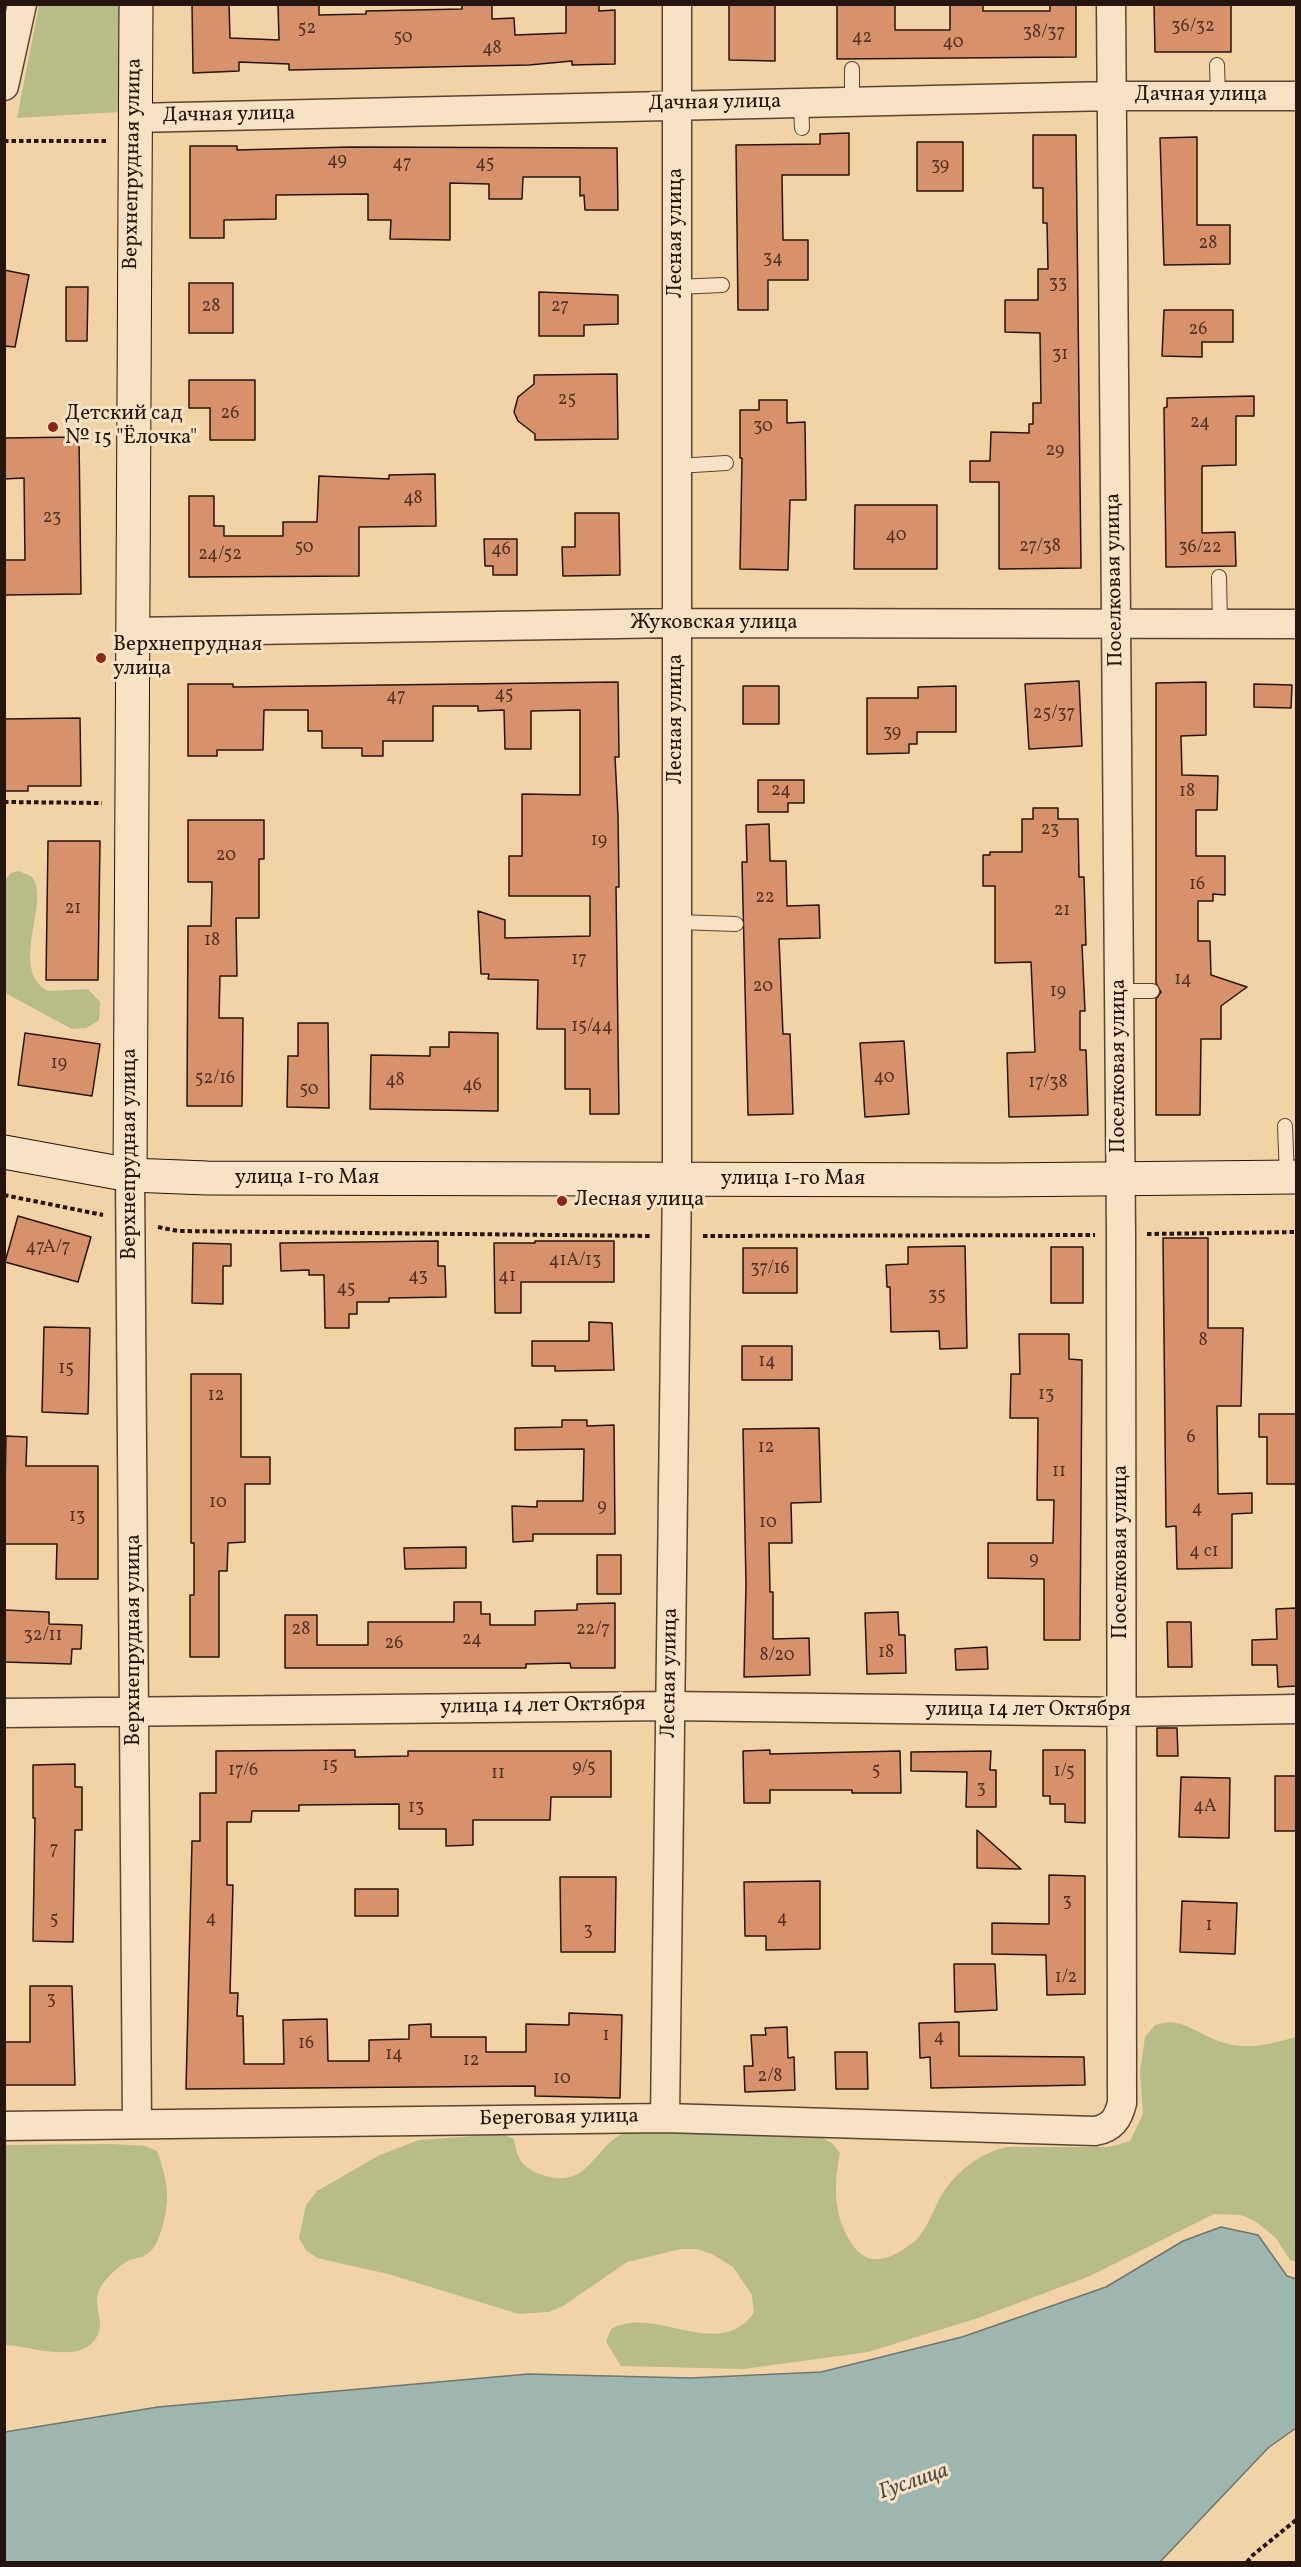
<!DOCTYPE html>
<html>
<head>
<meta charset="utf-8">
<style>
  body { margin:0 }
  #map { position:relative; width:1301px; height:2567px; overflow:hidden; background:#f2d3a5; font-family:Vollkorn,serif }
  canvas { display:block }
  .frame { position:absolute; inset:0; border:6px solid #26150e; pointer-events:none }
</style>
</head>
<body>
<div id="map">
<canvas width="1301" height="2567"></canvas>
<div class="frame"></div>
</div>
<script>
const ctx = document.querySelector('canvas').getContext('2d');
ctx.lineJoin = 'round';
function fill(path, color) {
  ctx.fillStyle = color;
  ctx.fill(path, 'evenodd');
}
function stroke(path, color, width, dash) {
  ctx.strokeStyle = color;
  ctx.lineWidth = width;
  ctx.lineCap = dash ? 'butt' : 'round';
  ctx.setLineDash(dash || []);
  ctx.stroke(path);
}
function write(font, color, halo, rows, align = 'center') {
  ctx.font = font + ' Vollkorn,serif';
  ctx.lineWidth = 6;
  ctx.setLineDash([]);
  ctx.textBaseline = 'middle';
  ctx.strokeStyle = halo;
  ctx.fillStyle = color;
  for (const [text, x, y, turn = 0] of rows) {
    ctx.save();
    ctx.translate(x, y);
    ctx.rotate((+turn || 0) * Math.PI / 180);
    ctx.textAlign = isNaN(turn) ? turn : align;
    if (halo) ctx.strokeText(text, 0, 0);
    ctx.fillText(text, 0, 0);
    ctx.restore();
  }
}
const green = new Path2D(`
  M 39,5 L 122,5 L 120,112 L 17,118 Z
  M 19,871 L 31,876 C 53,899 7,969 48,991 L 88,989 L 100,1002 L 99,1020 L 86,1028 L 72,1029 L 5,993 L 5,880 L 11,873 Z
  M 1169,2022 C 1185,2023 1194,2030 1209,2037 C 1240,2052 1264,2046 1296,2037 L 1296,2262 L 1290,2260 L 1276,2238 L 1255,2221 L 1241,2215 L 1214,2214 L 1090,2276 L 978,2318 L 868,2352 L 744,2369 L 621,2366 L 606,2342 L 611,2329 C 656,2304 717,2363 754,2313 L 752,2295 L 733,2267 L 714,2255 L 697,2249 L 681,2249 L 627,2262 L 563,2306 L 549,2312 L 519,2314 L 388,2274 L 317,2258 L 306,2250 L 299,2238 L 306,2205 L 317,2191 L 380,2155 L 419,2140 L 502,2134 L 514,2139 C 517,2158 521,2167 540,2174 C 592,2193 592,2142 630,2131 L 817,2135 L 832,2143 L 840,2153 C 834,2184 833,2213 850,2241 C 865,2266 883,2262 904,2249 C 909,2245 915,2242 918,2238 C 932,2221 936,2199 950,2183 C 965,2165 984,2152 1007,2147 L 1110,2147 L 1130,2141 L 1143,2114 L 1140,2071 L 1145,2037 L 1155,2025 Z
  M 112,2144 L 145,2146 L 157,2151 C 168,2181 171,2201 161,2231 C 158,2240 155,2249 147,2254 C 142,2258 135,2258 130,2260 C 119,2265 102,2281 98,2293 C 93,2311 110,2327 90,2345 C 70,2361 28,2346 5,2345 L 5,2145 Z`);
const water = new Path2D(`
  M 1221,2227 L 1258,2235 L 1287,2276 L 1296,2279 L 1296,2428 L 1268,2448 L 1160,2562 L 5,2562 L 5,2432 L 158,2407 L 528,2374 L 690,2378 L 821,2372 L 962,2337 L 1106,2287 L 1183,2241 Z`);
const building = new Path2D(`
  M 192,4 L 229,4 L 230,38 L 279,40 L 278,4 L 319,4 L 319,15 L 366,14 L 366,11 L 462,9 L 462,4 L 492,4 L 492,19 L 514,18 L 515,35 L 566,33 L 566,4 L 599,4 L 599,11 L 615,10 L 615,64 L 572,65 L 572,61 L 529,65 L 289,70 L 289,64 L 239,62 L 239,71 L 193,73 Z
  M 729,4 L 775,4 L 775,61 L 729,60 Z
  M 837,4 L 895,4 L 895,30 L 950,30 L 950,4 L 983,4 L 983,11 L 1050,11 L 1050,4 L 1076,4 L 1076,57 L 837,59 Z
  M 1154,4 L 1231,4 L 1231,52 L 1155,52 Z
  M 849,133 L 849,175 L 782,175 L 783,240 L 808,240 L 808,280 L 768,280 L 768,310 L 738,310 L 736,145 L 820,144 L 820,134 Z
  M 1033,135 L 1076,135 L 1081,568 L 999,569 L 999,482 L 970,482 L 970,461 L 990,461 L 991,432 L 1029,433 L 1029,424 L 1033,424 L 1033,403 L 1041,403 L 1040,333 L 1005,332 L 1005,300 L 1038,300 L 1038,269 L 1048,269 L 1047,223 L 1043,223 L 1043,188 L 1033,188 Z
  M 1197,137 L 1197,225 L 1230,225 L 1230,264 L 1164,265 L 1160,138 Z
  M 917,142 L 963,142 L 963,191 L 917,191 Z
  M 190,146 L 237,146 L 237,150 L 350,147 L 617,148 L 618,210 L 585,210 L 584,195 L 580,196 L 580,177 L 523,177 L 522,199 L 489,199 L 489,184 L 450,183 L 450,240 L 390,239 L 391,220 L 368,220 L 368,194 L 276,195 L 276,219 L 224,220 L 224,238 L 190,238 Z
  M 4,270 L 29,275 L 15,347 L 4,346 Z
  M 189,283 L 233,283 L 233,333 L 189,333 Z
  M 66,287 L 88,287 L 87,341 L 66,341 Z
  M 539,292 L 618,295 L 618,324 L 584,325 L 584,336 L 539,336 Z
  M 1164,310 L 1233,310 L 1233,342 L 1202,342 L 1202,357 L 1162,356 Z
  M 617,374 L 618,439 L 535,440 L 535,434 L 518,421 L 514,412 L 518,397 L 534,384 L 534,375 Z
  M 189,380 L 255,380 L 255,440 L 210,440 L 210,408 L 189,408 Z
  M 1254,396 L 1254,416 L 1236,416 L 1236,465 L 1202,466 L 1202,533 L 1235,532 L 1236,566 L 1166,567 L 1164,408 L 1167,407 L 1167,398 Z
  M 759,400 L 787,400 L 787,423 L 805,422 L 806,500 L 790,500 L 788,570 L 740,569 L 742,458 L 740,458 L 740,410 L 759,410 Z
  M 79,437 L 81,594 L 4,595 L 4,560 L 25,560 L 24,478 L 4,479 L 4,438 Z
  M 435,474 L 436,526 L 359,527 L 359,576 L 189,577 L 189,496 L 214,496 L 214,526 L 224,526 L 224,536 L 283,536 L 283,522 L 317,522 L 319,476 L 389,479 L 389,475 Z
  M 855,505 L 937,505 L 937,569 L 854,569 Z
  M 575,513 L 619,513 L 620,575 L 563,576 L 562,547 L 575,547 Z
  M 484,539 L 517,539 L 517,575 L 493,575 L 493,566 L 485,566 Z
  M 1079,681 L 1082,746 L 1029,749 L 1025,684 Z
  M 618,682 L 619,757 L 615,757 L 618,816 L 619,887 L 616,887 L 619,1114 L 590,1114 L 590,1089 L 565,1089 L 565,1029 L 537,1029 L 538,980 L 488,979 L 489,974 L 481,974 L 478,911 L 505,920 L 505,938 L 590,936 L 590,896 L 509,896 L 509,856 L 522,856 L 522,794 L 580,795 L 580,710 L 531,711 L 531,749 L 505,749 L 504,710 L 478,711 L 478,706 L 433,706 L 433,741 L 383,741 L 383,756 L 362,756 L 362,748 L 322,748 L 322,731 L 308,731 L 308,710 L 264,710 L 263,750 L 217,750 L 217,756 L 188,756 L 188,684 L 233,684 L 233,687 Z
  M 1206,682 L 1206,735 L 1181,736 L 1182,775 L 1218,776 L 1217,810 L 1196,810 L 1196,856 L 1225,856 L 1225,895 L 1213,894 L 1213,901 L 1198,901 L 1198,941 L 1210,941 L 1211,975 L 1247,987 L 1221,1006 L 1221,1039 L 1201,1039 L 1200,1115 L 1156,1115 L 1156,999 L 1161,992 L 1156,983 L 1156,683 Z
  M 1254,684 L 1292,685 L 1291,708 L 1254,707 Z
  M 743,686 L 779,686 L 779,724 L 743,724 Z
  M 956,686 L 956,732 L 917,732 L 917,744 L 909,744 L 909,753 L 867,754 L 867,698 L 918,698 L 918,687 Z
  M 80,718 L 81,786 L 28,786 L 28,791 L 4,791 L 4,719 Z
  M 758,780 L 804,780 L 804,803 L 788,803 L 788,812 L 758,812 Z
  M 1033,808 L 1058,808 L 1058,819 L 1078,819 L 1079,877 L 1084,877 L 1086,945 L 1082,945 L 1085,1011 L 1080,1011 L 1080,1050 L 1086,1050 L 1088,1115 L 1009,1117 L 1007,1053 L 1035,1052 L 1031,962 L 995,963 L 995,886 L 983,886 L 983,855 L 990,855 L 990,852 L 1022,852 L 1022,819 L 1033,819 Z
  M 188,820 L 264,820 L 264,859 L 259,859 L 259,918 L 236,918 L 237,976 L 220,976 L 219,1018 L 243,1018 L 242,1106 L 187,1106 L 188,926 L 211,926 L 212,882 L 188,882 Z
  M 769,824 L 770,861 L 786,861 L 787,906 L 819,905 L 820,938 L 779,939 L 783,1034 L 790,1034 L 793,1114 L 748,1115 L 742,862 L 747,862 L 746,825 Z
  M 48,841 L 100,841 L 98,980 L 46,980 Z
  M 298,1023 L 328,1023 L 329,1108 L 287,1107 L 288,1056 L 298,1056 Z
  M 449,1032 L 498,1033 L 498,1111 L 370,1109 L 371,1055 L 430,1056 L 430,1047 L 449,1047 Z
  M 25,1033 L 100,1044 L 92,1096 L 18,1085 Z
  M 904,1041 L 909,1114 L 865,1117 L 860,1043 Z
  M 18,1216 L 91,1237 L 78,1282 L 5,1262 Z
  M 1163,1238 L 1208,1238 L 1208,1328 L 1243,1328 L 1241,1406 L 1217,1406 L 1218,1494 L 1252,1493 L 1252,1513 L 1232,1514 L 1232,1568 L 1177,1569 L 1176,1526 L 1166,1527 Z
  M 438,1241 L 438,1266 L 445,1266 L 446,1297 L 389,1298 L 389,1302 L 357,1302 L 357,1314 L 349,1314 L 349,1328 L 325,1328 L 324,1275 L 309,1275 L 309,1270 L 281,1271 L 280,1243 Z
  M 535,1241 L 614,1241 L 614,1282 L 521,1282 L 521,1313 L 495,1313 L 494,1243 L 535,1243 Z
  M 193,1243 L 231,1244 L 231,1266 L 223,1266 L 223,1304 L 192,1303 Z
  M 965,1246 L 967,1348 L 940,1349 L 939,1331 L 891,1332 L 890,1287 L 887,1287 L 886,1265 L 908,1264 L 908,1247 Z
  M 1051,1247 L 1083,1247 L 1083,1303 L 1051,1303 Z
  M 743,1248 L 797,1248 L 797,1293 L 743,1293 Z
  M 589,1322 L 612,1323 L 614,1370 L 555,1371 L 555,1366 L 532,1366 L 532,1341 L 589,1341 Z
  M 44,1327 L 90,1328 L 88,1414 L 42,1412 Z
  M 1019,1334 L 1069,1334 L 1069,1359 L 1082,1360 L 1080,1640 L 1044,1640 L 1044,1579 L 988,1578 L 988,1543 L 1053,1543 L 1054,1500 L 1037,1500 L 1038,1418 L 1010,1418 L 1011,1374 L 1020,1374 Z
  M 742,1346 L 792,1346 L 792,1380 L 742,1380 Z
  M 191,1374 L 241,1374 L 241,1457 L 270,1457 L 270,1484 L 245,1484 L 245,1542 L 228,1543 L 227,1571 L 219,1571 L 219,1657 L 190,1657 L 190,1595 L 194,1595 L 194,1543 L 191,1543 Z
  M 1259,1414 L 1296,1414 L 1296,1484 L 1267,1484 L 1267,1437 L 1259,1437 Z
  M 562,1420 L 587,1420 L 587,1426 L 614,1425 L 615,1534 L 533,1534 L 533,1541 L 513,1542 L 512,1506 L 537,1507 L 537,1501 L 583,1501 L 584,1449 L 515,1450 L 515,1428 L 562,1427 Z
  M 819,1428 L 821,1502 L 791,1503 L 792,1543 L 769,1543 L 770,1592 L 773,1592 L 773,1639 L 809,1638 L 810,1675 L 744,1677 L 746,1584 L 743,1429 Z
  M 6,1436 L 27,1437 L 26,1466 L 98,1466 L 98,1579 L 56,1579 L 57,1544 L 4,1544 Z
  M 466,1547 L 466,1568 L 405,1569 L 404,1548 Z
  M 597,1555 L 621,1555 L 621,1594 L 597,1594 Z
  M 454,1602 L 481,1602 L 481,1614 L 490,1614 L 490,1625 L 535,1625 L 535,1611 L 577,1610 L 577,1604 L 615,1603 L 615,1668 L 571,1668 L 570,1663 L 526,1664 L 526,1668 L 285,1668 L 285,1615 L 317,1615 L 317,1645 L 368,1645 L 368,1622 L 454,1622 Z
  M 1296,1608 L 1296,1686 L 1278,1687 L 1277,1665 L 1252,1665 L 1252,1640 L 1277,1639 L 1276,1609 Z
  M 4,1610 L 49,1612 L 49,1624 L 82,1625 L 81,1649 L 72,1649 L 71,1664 L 4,1662 Z
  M 898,1612 L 899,1635 L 905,1635 L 906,1673 L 867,1674 L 865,1613 Z
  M 1167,1622 L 1191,1622 L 1192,1667 L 1168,1667 Z
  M 987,1647 L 988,1669 L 956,1670 L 955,1649 Z
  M 1157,1728 L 1177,1728 L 1178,1756 L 1157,1756 Z
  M 355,1750 L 355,1757 L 408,1756 L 408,1751 L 611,1751 L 611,1797 L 551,1797 L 550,1820 L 473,1820 L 473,1845 L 446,1846 L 446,1829 L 399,1829 L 399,1804 L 299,1805 L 299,1811 L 252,1811 L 251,1822 L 227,1822 L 227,1885 L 233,1885 L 230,1993 L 238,1993 L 237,2016 L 243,2016 L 244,2064 L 284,2064 L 283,2020 L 327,2019 L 328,2061 L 369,2061 L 369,2040 L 409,2039 L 409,2025 L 431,2024 L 431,2037 L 486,2037 L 486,2052 L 526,2052 L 526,2024 L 569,2025 L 569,2013 L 622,2015 L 620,2098 L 535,2096 L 535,2086 L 186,2089 L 192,1841 L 200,1841 L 200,1793 L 216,1793 L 216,1751 Z
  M 770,1750 L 770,1754 L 900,1751 L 901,1793 L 852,1793 L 852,1790 L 770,1790 L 770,1803 L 744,1803 L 743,1751 Z
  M 1043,1750 L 1085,1750 L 1085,1823 L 1065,1822 L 1065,1804 L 1050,1804 L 1050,1796 L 1043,1796 Z
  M 991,1751 L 990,1770 L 996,1770 L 996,1807 L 966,1807 L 967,1772 L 911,1771 L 911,1752 Z
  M 75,1764 L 75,1787 L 82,1787 L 82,1830 L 75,1830 L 73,1942 L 33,1941 L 35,1818 L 33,1818 L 33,1765 Z
  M 1275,1776 L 1296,1776 L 1296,1831 L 1275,1831 Z
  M 1181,1777 L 1230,1778 L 1229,1838 L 1179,1837 Z
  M 977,1830 L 1021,1869 L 977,1868 Z
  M 1049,1875 L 1085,1876 L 1085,1994 L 1047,1995 L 1046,1955 L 992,1954 L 992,1923 L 1049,1924 Z
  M 560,1877 L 616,1877 L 615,1952 L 561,1952 Z
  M 820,1881 L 820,1949 L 766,1950 L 766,1936 L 745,1936 L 744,1882 Z
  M 355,1889 L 398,1889 L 398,1916 L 355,1916 Z
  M 1182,1901 L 1237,1903 L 1235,1954 L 1180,1952 Z
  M 954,1964 L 995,1964 L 997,2010 L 955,2012 Z
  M 30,1986 L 72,1986 L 75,2085 L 4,2085 L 4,2042 L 30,2042 Z
  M 959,2022 L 959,2056 L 1084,2057 L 1085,2085 L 931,2088 L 930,2057 L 920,2058 L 919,2023 Z
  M 787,2027 L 788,2058 L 794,2057 L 795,2090 L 745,2092 L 744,2066 L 753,2066 L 751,2035 L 766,2035 L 765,2028 Z
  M 835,2052 L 867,2052 L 868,2089 L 836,2089 Z`);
const path = new Path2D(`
  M 4,141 L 106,141
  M 4,802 L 102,803
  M 4,1195 L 103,1215
  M 158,1227 L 178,1231 L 651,1236
  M 1147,1234 L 1296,1232
  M 703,1236 L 1095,1235
  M 1247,2562 L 1253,2555 L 1296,2520`);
const lane = new Path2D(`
  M 1217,65 L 1218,96
  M 852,69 L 852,101
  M 801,102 L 802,128
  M 677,287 L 722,285
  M 677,466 L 726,463
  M 1219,577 L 1220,624
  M 677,922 L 736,924
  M 1119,991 L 1152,991
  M 1285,1126 L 1287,1177`);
const street = new Path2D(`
  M 4,86 L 22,4
  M 134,118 L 1111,96 L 1296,96
  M 132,632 L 677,623 L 1296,624
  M 130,1175 L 137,2124
  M 4,1713 L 670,1706 L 1122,1712 L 1296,1709
  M 665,2118 L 677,1180 L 677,4
  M 4,2126 L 665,2118 L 1095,2131 C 1112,2128 1118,2119 1122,2103 L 1121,1235 L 1111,4`);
const secondary = new Path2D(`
  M 4,1152 L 130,1175 L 207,1178 L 996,1180 L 1296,1177
  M 130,1175 L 136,4`);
const markers = [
  [53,427,6,"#8f2418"],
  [101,658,6,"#8f2418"],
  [562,1201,6,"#8f2418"]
];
const numberNames = [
  ["36/32",1193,28],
  ["52",307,30],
  ["38/37",1044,34],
  ["50",403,39],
  ["42",862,39],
  ["40",953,44],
  ["48",492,50],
  ["49",337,162],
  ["47",402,165],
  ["45",485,165],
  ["39",940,167],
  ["28",1208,245],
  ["34",773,260],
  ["33",1058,285],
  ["28",211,308],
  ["27",560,308],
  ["26",1198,331],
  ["31",1060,356],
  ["25",567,401],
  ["26",230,415],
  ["24",1200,424],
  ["30",763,428],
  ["29",1055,452],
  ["48",413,500],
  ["23",52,519],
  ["40",896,537],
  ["27/38",1040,548],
  ["50",304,549],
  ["36/22",1200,549],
  ["46",501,551],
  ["24/52",220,556],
  ["45",504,696],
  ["47",396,698],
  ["25/37",1054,715],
  ["39",892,734],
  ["24",781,792],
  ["18",1187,793],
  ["23",1050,831],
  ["19",599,842],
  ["20",226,857],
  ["16",1197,886],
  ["22",765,899],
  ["21",73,910],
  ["21",1062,912],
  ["18",212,942],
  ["17",579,961],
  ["14",1183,981],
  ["20",763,988],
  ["19",1058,993],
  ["15/44",592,1028],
  ["19",59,1065],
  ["40",884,1079],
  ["52/16",215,1080],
  ["48",395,1082],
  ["17/38",1048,1084],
  ["46",472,1087],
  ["50",309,1091],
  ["47А/7",48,1249],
  ["41А/13",575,1262],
  ["37/16",770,1270],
  ["43",418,1278],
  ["41",507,1278],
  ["45",346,1290],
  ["35",937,1297],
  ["8",1203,1342],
  ["14",767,1363],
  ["15",66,1370],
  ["13",1046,1396],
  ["12",216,1397],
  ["6",1191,1439],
  ["12",766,1449],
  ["11",1059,1473],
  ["10",218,1504],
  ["9",602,1508],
  ["4",1197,1510],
  ["13",77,1518],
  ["10",768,1524],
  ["4 с1",1204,1553],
  ["9",1034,1561],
  ["28",301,1631],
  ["22/7",593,1631],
  ["32/11",43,1637],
  ["24",472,1641],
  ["26",394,1645],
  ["18",886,1654],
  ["8/20",777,1657],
  ["15",330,1767],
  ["9/5",584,1769],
  ["17/6",243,1772],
  ["5",876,1772],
  ["1/5",1064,1773],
  ["11",498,1775],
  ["3",981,1790],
  ["4А",1205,1808],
  ["13",416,1809],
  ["7",54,1851],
  ["3",1067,1903],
  ["4",211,1920],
  ["4",782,1920],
  ["5",54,1921],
  ["1",1209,1927],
  ["3",588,1932],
  ["1/2",1066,1979],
  ["3",51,2001],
  ["1",606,2037],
  ["4",939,2039],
  ["16",306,2045],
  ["14",394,2056],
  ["12",471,2062],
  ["2/8",770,2078],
  ["10",562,2080]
];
const streetNames = [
  ["Дачная улица",1201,96],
  ["Дачная улица",715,104,-1],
  ["Дачная улица",229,116,-1],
  ["Верхнепрудная улица",134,164,-89],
  ["Лесная улица",677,233,-90],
  ["Поселковая улица",1116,580,-91],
  ["Жуковская улица",714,624],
  ["Лесная улица",677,719,-90],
  ["Поселковая улица",1120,1066,-90],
  ["Верхнепрудная улица",131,1154,-90],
  ["улица 1-го Мая",307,1179],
  ["улица 1-го Мая",793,1180],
  ["Поселковая улица",1122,1552,-90],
  ["Верхнепрудная улица",135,1640,-90],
  ["Лесная улица",671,1673,-89],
  ["улица 14 лет Октября",543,1707,-1],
  ["улица 14 лет Октября",1028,1711],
  ["Береговая улица",559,2119,-1]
];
const poiNames = [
  ["Детский сад",65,415],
  ["№ 15 \"Ёлочка\"",65,439],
  ["Верхнепрудная",113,646],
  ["улица",113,670],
  ["Лесная улица",574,1201]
];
const waterNames = [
  ["Гуслица",914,2483,-19]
];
fill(green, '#b8bd88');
fill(water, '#9db6b0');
stroke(water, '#6d766f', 1.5);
fill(building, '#d7926c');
stroke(building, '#26150e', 1.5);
stroke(lane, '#594434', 16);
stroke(street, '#594434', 31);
stroke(secondary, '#26150e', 35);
stroke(path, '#26150e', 4, [4.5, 3]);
stroke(lane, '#f7e2c4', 14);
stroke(street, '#f7e2c4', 28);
stroke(secondary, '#f7e2c4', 33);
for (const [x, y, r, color] of markers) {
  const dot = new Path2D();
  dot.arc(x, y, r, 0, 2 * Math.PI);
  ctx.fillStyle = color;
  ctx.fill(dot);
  stroke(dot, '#f7e2c4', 2);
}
write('18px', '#523426', null, numberNames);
write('21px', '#26150e', '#f7e2c4', streetNames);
write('21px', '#26150e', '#f7e2c4', poiNames, 'left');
write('italic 22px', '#504d47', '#f7e2c4', waterNames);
</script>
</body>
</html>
